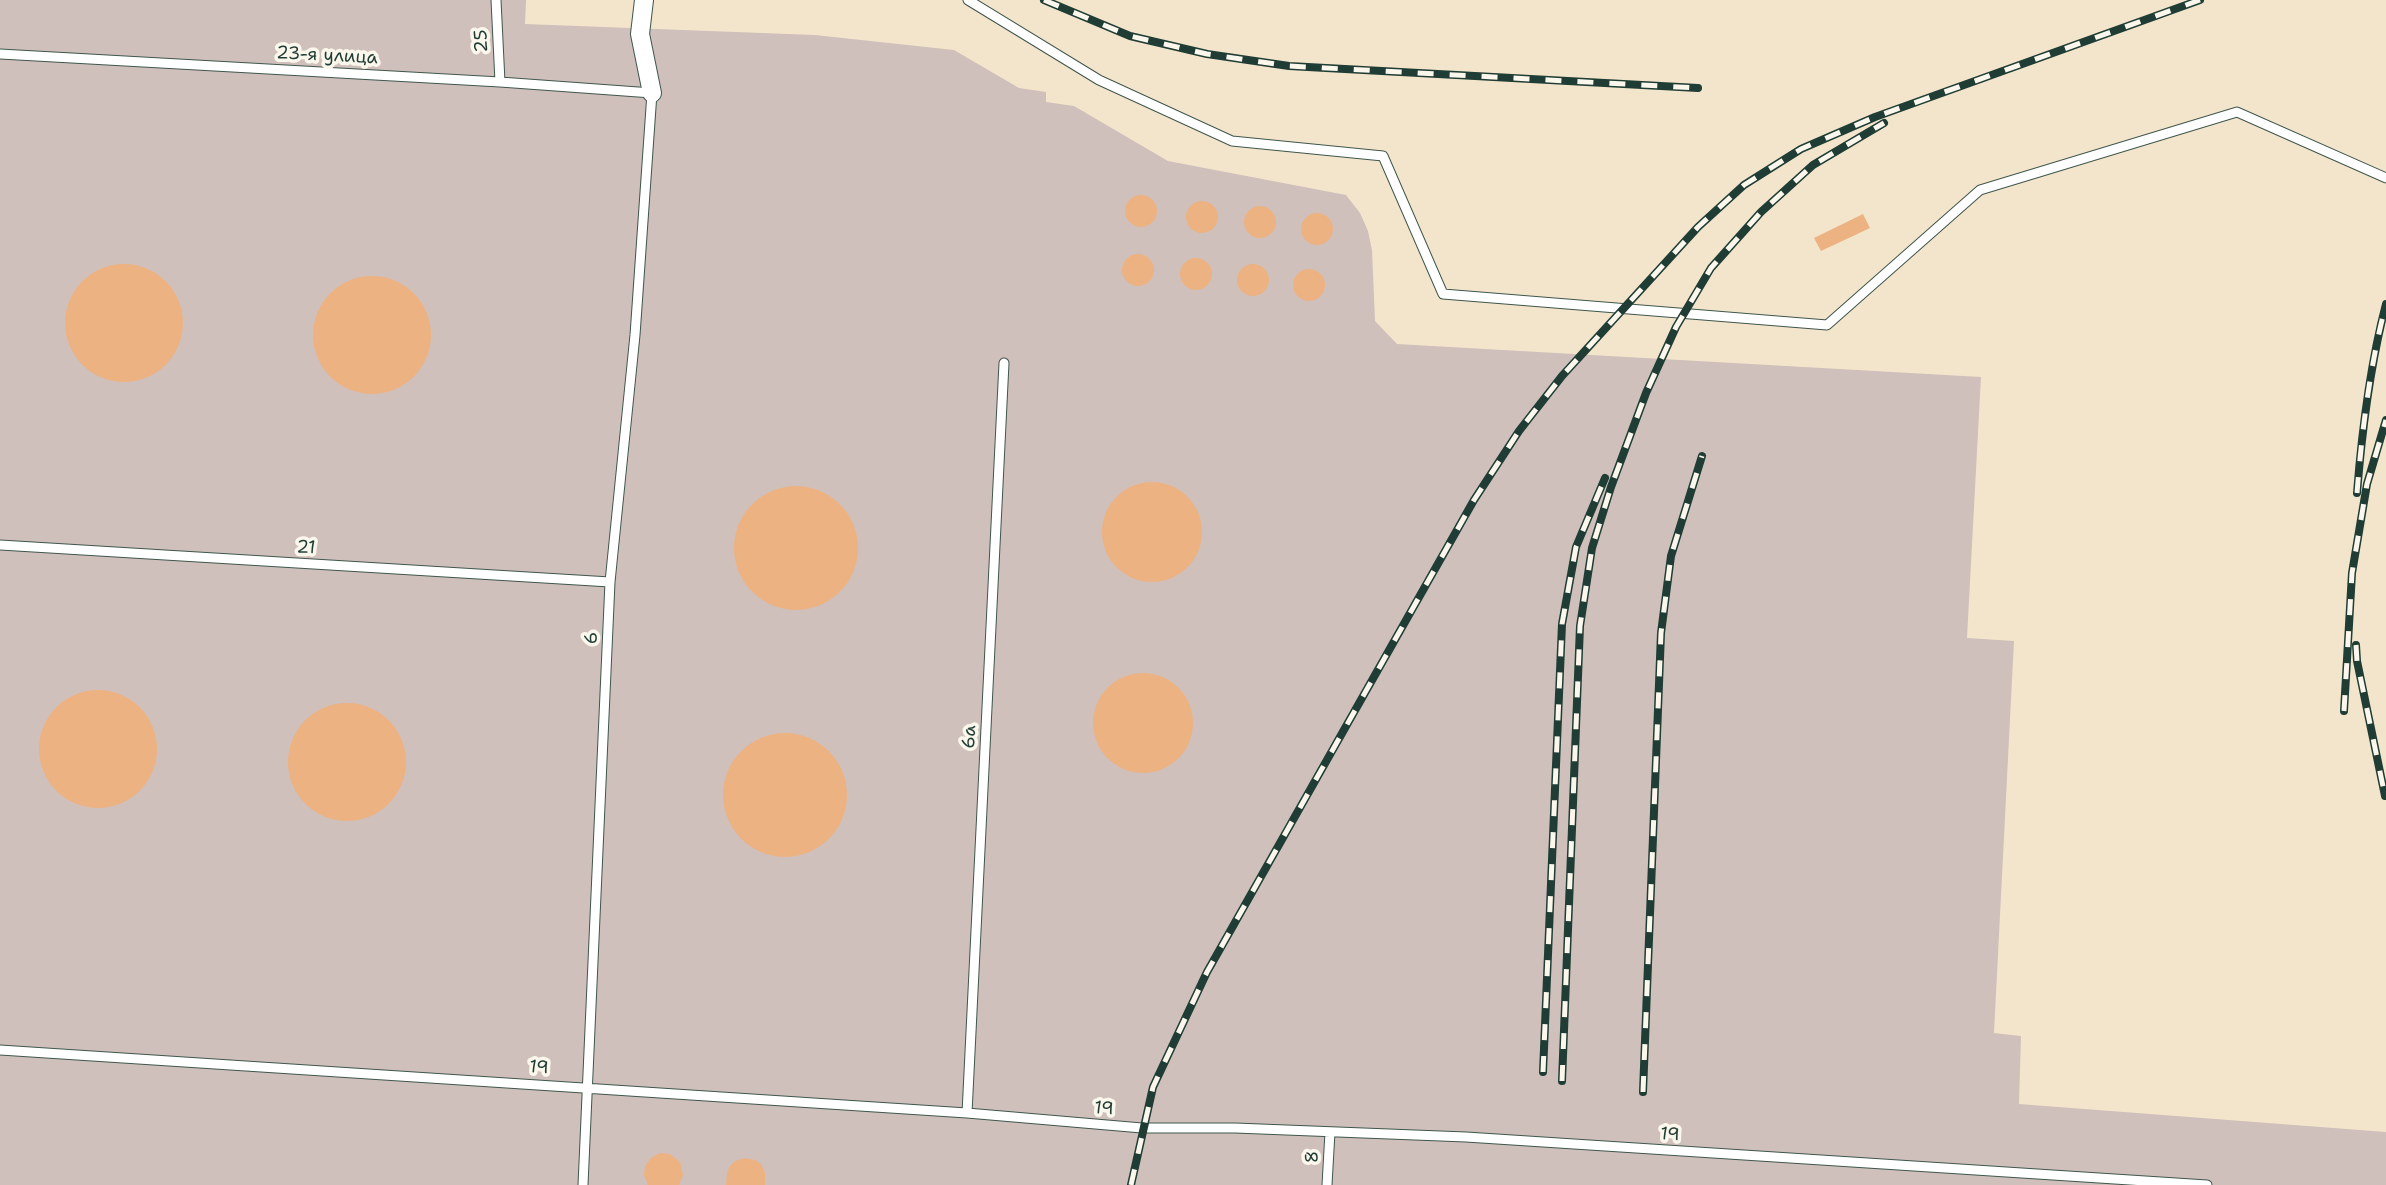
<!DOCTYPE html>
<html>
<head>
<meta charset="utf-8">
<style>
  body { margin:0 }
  canvas { display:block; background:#f3e5cb }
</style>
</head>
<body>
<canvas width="2386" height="1185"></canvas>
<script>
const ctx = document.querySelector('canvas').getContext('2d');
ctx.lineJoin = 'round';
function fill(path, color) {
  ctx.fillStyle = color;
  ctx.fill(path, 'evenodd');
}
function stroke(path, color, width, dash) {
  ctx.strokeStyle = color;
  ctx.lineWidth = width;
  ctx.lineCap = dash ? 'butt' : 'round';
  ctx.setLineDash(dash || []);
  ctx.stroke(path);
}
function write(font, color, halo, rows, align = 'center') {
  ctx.font = font + ' "Shantell Sans",sans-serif';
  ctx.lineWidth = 7;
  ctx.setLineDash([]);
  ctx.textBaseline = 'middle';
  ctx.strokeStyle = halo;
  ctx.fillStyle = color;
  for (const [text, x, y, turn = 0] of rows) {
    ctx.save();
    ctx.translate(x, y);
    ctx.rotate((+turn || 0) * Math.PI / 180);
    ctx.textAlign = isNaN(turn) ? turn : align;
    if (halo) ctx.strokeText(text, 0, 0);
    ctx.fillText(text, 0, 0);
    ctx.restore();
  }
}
const industrial = new Path2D(`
  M 0,0 L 526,0 L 525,24 L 815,35 L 954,50 L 1019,88 L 1046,92 L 1046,102 L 1074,106 L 1168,161 L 1346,195 L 1360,213 L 1368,231 L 1372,250 L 1375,321 L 1397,344 L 1981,377 L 1967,638 L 2014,641 L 1994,1033 L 2021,1036 L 2019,1104 L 2386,1132 L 2386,1185 L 0,1185 Z`);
const building = new Path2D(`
  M1125 211a16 16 0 1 1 32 0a16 16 0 1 1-32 0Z
  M1186 217a16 16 0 1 1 32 0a16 16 0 1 1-32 0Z
  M1244 222a16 16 0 1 1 32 0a16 16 0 1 1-32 0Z
  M1301 229a16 16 0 1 1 32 0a16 16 0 1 1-32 0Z
  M 1863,214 L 1870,228 L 1821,251 L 1814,238 Z
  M1122 270a16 16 0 1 1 32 0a16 16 0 1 1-32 0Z
  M1180 274a16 16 0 1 1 32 0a16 16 0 1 1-32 0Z
  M65 323a59 59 0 1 1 118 0a59 59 0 1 1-118 0Z
  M1237 280a16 16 0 1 1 32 0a16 16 0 1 1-32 0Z
  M1293 285a16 16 0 1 1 32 0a16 16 0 1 1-32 0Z
  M313 335a59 59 0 1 1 118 0a59 59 0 1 1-118 0Z
  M1102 532a50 50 0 1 1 100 0a50 50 0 1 1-100 0Z
  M734 548a62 62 0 1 1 124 0a62 62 0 1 1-124 0Z
  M1093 723a50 50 0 1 1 100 0a50 50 0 1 1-100 0Z
  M39 749a59 59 0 1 1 118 0a59 59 0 1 1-118 0Z
  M288 762a59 59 0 1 1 118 0a59 59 0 1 1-118 0Z
  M723 795a62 62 0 1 1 124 0a62 62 0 1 1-124 0Z
  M 660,1153 L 670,1154 L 680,1162 L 683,1175 L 679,1185 L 648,1185 L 644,1175 L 645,1166 L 651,1158 Z
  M 745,1158 L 755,1160 L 761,1164 L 765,1173 L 765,1185 L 726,1185 L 727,1173 L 730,1166 L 735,1161 Z`);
const lane = new Path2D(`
  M 496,0 L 500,82
  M 968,0 L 1099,80 L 1232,141 L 1383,156 L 1443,294 L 1827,325 L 1980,190 L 2237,112 L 2386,178
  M 0,54 L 500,82 L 652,93 L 635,335 L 610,582 L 583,1185
  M 0,545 L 610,582
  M 0,1050 L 967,1113 L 1142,1128 L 1235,1128 L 1466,1137 L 2207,1185
  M 967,1113 L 1004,363
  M 1327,1185 L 1330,1132`);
const street = new Path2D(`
  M 644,0 L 640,34 L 652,93`);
const rail = new Path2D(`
  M 1044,0 L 1130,36 L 1207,54 L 1289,66 L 1698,88
  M 2357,493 C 2362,430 2370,365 2386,304
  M 2356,645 L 2357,661 L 2385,796
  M 2344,711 L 2352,573 L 2367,484 L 2386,420
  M 1543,1072 L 1562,624 L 1576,547 L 1605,478
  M 1562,1081 L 1580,626 L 1592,548 L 1611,487 L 1646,393 L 1676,327 L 1711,268 L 1761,212 L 1813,165 L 1884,123
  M 1643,1092 L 1661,633 L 1671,556 L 1702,456
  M 1131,1185 L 1153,1087 L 1207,972 L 1474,500 L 1519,431 L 1562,376 L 1698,227 L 1744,185 L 1801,149 L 1875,117 L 2200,0`);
const streetNames = [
  ["25",482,41,-92],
  ["23-я улица",327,56,3],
  ["21",306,548,3],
  ["6",592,638,-88],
  ["6a",970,737,-87],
  ["19",539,1068,4],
  ["19",1104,1109,4],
  ["19",1670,1135,4],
  ["8",1313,1157,-87]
];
fill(industrial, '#d0c0bc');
fill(building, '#ecb282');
stroke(lane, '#3f564b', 11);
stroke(street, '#3f564b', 20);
stroke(lane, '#fff', 9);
stroke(street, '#fff', 18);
stroke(rail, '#1f3d34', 8);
stroke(rail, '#fbf7ec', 5, [16]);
write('18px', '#1f3d34', '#fbf7ec', streetNames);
</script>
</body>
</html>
